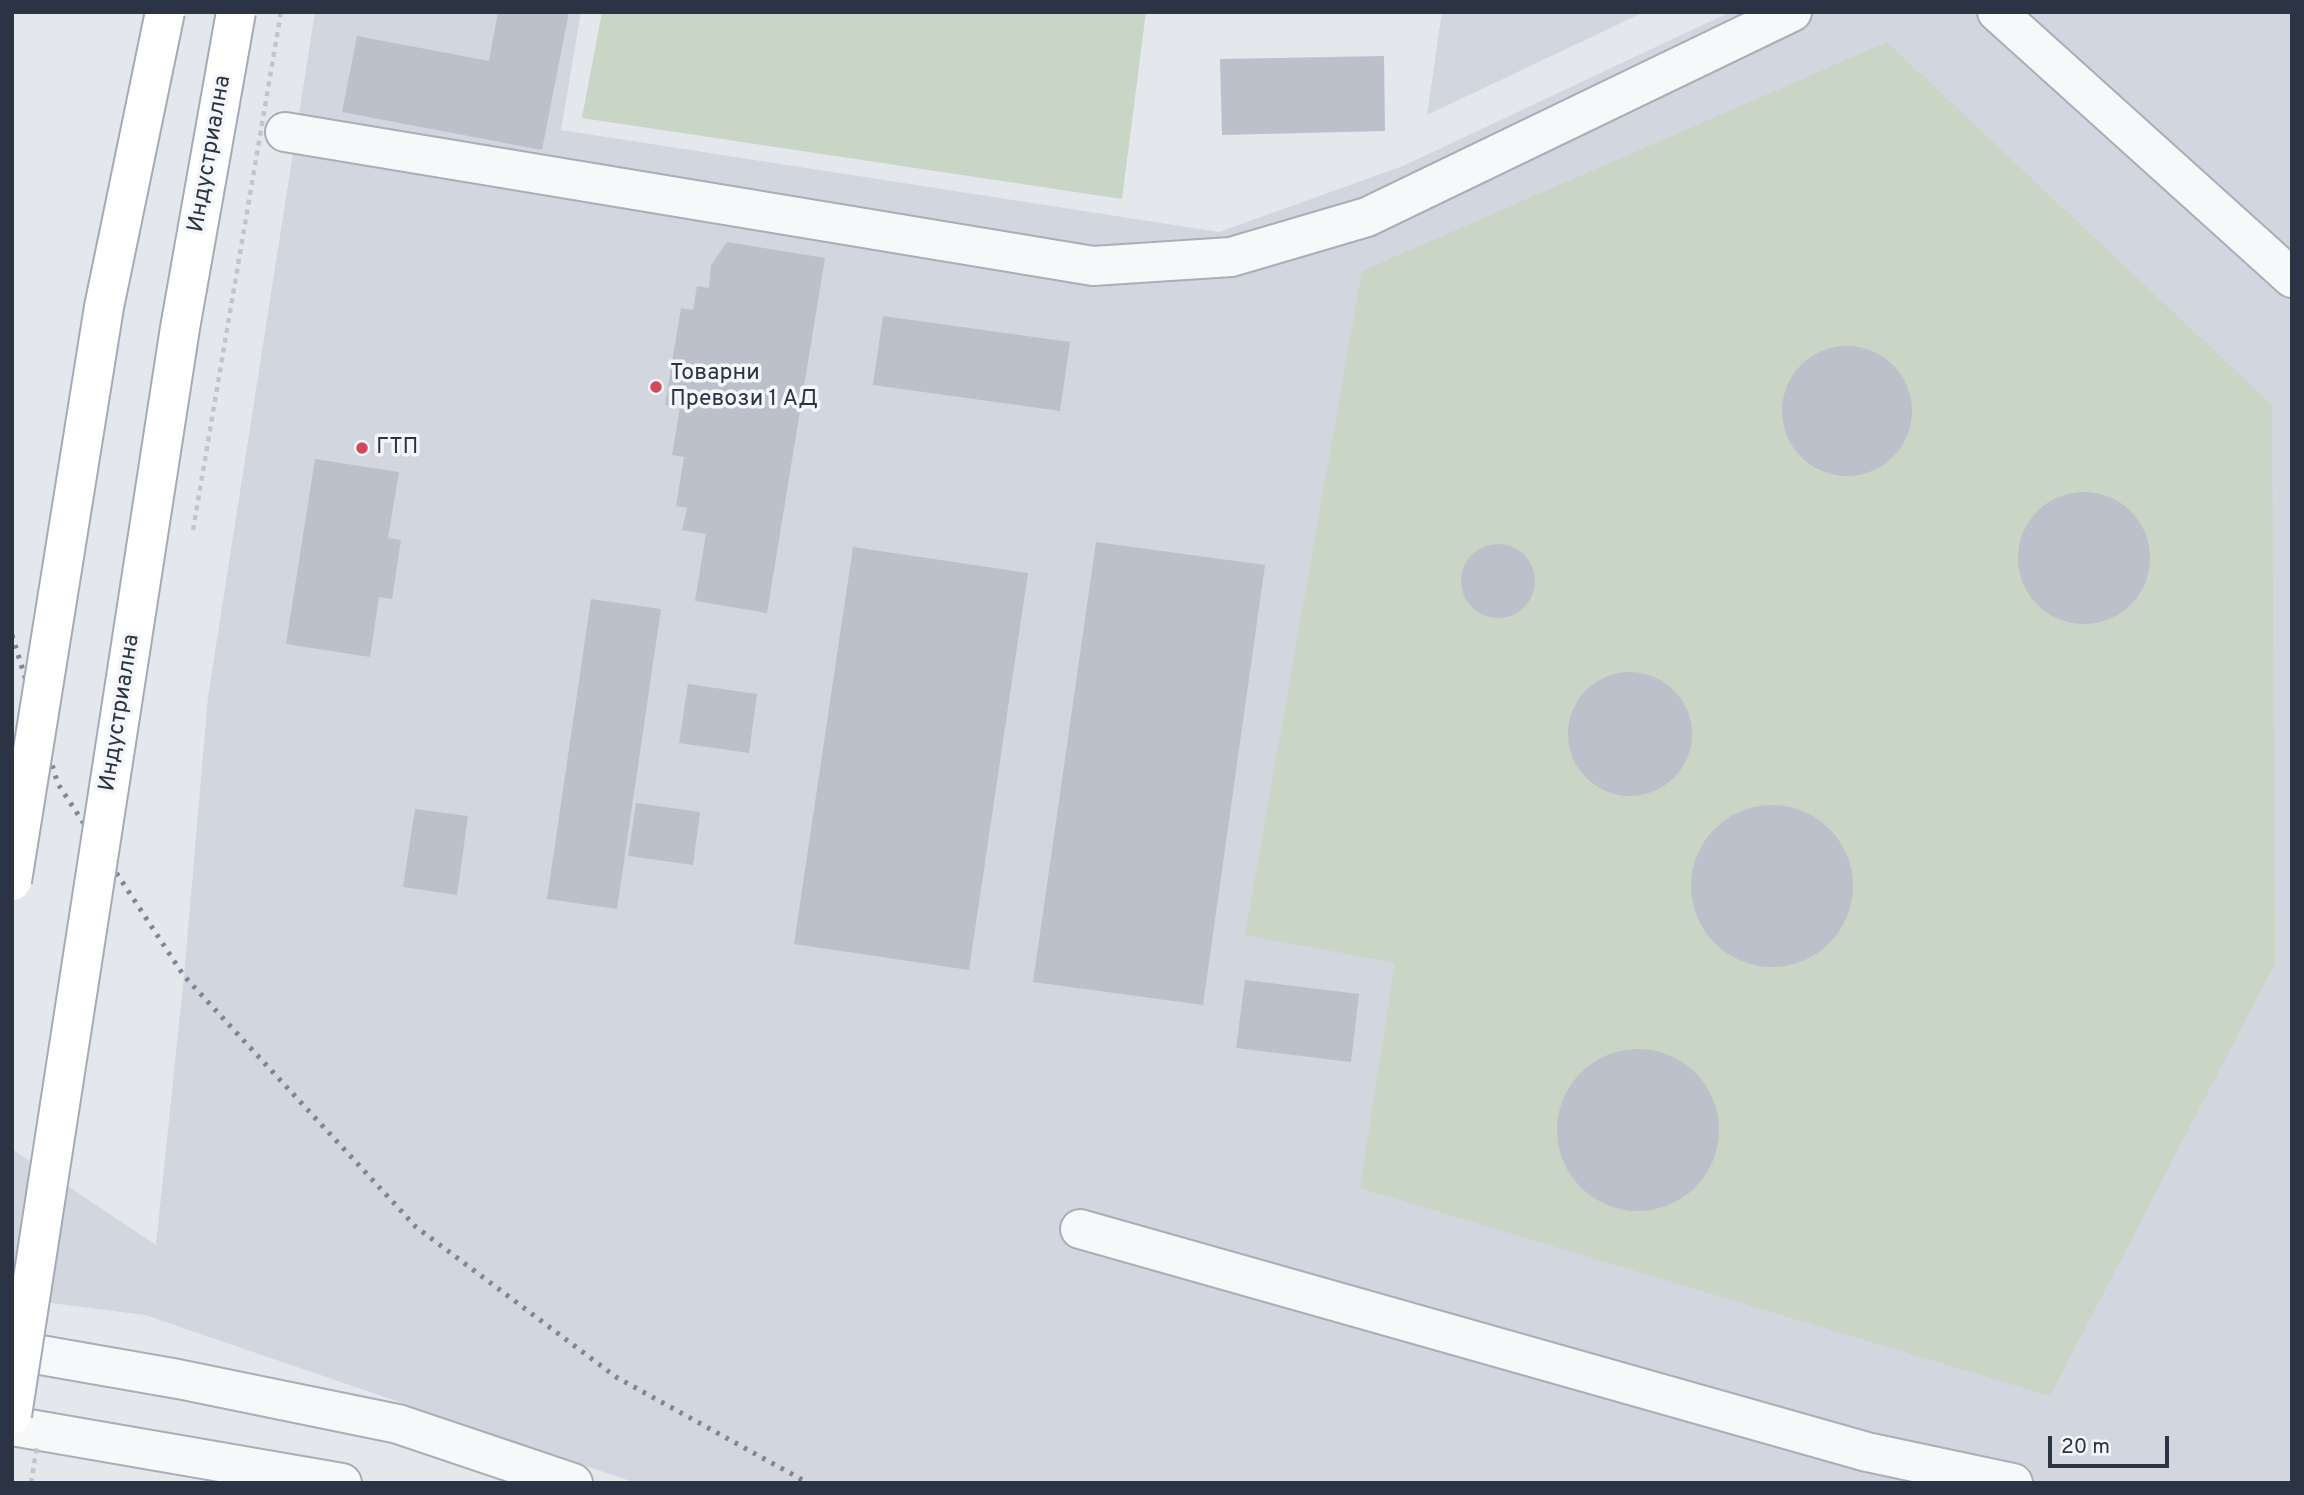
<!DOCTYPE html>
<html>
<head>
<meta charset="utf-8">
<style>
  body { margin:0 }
  #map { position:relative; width:2304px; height:1495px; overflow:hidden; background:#e4e7ec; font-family:Overpass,sans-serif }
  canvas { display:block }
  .frame { position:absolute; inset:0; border:14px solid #2b3445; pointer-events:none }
  .scale { position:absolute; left:2048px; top:1436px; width:121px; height:32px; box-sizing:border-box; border:4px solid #2b3445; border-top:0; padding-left:9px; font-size:21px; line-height:24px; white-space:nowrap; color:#2b3445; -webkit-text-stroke:5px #f4f6f9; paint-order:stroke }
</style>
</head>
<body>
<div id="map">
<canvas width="2304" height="1495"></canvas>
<div class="frame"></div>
<div class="scale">20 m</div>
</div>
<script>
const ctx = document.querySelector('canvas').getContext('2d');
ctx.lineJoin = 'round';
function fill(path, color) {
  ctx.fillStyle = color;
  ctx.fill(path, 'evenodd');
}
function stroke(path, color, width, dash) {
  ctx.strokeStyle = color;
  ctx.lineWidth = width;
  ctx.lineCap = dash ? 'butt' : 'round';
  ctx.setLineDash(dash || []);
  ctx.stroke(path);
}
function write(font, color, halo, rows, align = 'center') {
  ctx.font = font + ' Overpass,sans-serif';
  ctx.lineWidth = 7;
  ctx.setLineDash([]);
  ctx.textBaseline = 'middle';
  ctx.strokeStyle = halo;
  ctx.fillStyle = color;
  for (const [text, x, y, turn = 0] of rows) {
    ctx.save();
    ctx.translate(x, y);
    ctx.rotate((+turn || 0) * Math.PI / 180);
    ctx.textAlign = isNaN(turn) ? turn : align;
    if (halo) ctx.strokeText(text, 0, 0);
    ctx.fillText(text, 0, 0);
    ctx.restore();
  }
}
const built = new Path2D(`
  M 315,12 L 581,12 L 561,130 L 1219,232 L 1403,166 L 1730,12 L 2292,12 L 2292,1483 L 636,1483 L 145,1315 L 12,1298 L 12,1149 L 156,1245 L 184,976 L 208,697 Z
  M 1442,12 L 1644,12 L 1427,115 Z`);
const green = new Path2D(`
  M 602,12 L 1146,12 L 1122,199 L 582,118 Z
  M 1887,42 L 2272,405 L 2275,963 L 2050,1396 L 1360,1188 L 1395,963 L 1245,935 L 1362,271 Z`);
const building = new Path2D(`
  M 498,12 L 569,12 L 542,150 L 342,112 L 357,36 L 489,61 Z
  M 1384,56 L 1385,131 L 1222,135 L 1220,59 Z
  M 727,242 L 825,258 L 767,613 L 695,601 L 706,534 L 682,530 L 687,508 L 676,506 L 684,457 L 672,455 L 680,407 L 665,405 L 681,308 L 693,310 L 697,286 L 709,288 L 711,265 Z
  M 883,316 L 1070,342 L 1060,411 L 873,385 Z
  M1782 411a65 65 0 1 1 130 0a65 65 0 1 1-130 0Z
  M 315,459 L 399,472 L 388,538 L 401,540 L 392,599 L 379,597 L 370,657 L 286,644 Z
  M2018 558a66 66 0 1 1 132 0a66 66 0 1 1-132 0Z
  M 1096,542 L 1265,565 L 1203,1005 L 1033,982 Z
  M1461 581a37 37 0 1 1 74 0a37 37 0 1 1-74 0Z
  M 853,547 L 1028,573 L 969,970 L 794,944 Z
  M 591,599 L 661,609 L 617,909 L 547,899 Z
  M1568 734a62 62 0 1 1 124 0a62 62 0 1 1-124 0Z
  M 688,684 L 757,694 L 749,753 L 679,743 Z
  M 636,803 L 700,812 L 693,865 L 628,856 Z
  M1691 886a81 81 0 1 1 162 0a81 81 0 1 1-162 0Z
  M 415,809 L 468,816 L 457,895 L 403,887 Z
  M 1245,980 L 1359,994 L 1351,1062 L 1236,1048 Z
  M1557 1130a81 81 0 1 1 162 0a81 81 0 1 1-162 0Z`);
const minor = new Path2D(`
  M 1997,12 L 2292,278
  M 285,132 L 1093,266 L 1231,257 L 1367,217 L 1792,12
  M 1080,1229 L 1867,1452 L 2013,1483
  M 12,1350 L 178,1379 L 398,1424 L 573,1483
  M 12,1426 L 342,1483`);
const rail = new Path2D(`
  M 12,635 L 58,784 L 184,976 L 416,1227 L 616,1377 L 808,1483`);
const pathBridge = new Path2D(`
  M 193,530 L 281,12
  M 31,1483 L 37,1446`);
const majorBridge = new Path2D(`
  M 12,881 L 104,307 L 165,12
  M 12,1415 L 180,328 L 236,12`);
const markers = [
  [656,387,7,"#d1495b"],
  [362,448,7,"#d1495b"]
];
const streetNames = [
  ["Индустриална",211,154,-80],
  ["Индустриална",121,713,-81]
];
const poiNames = [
  ["Товарни",670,374],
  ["Превози 1 АД",670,400],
  ["ГТП",376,448]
];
fill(built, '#d2d6de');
fill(green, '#c9d6c5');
fill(building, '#bbc0ca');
stroke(minor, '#a9aeb7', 42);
stroke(minor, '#f7f8fa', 38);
stroke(rail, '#7d8696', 5, [3.5, 7]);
stroke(majorBridge, '#a3abb8', 42, []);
stroke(pathBridge, '#c2c5cb', 4.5, [5, 5]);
stroke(majorBridge, '#fff', 38);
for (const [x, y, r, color] of markers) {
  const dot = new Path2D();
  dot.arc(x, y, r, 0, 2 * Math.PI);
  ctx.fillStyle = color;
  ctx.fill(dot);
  stroke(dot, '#f4f6f9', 2.5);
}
write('23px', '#2b3445', '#f4f6f9', streetNames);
write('23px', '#2b3445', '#f4f6f9', poiNames, 'left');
</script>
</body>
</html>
